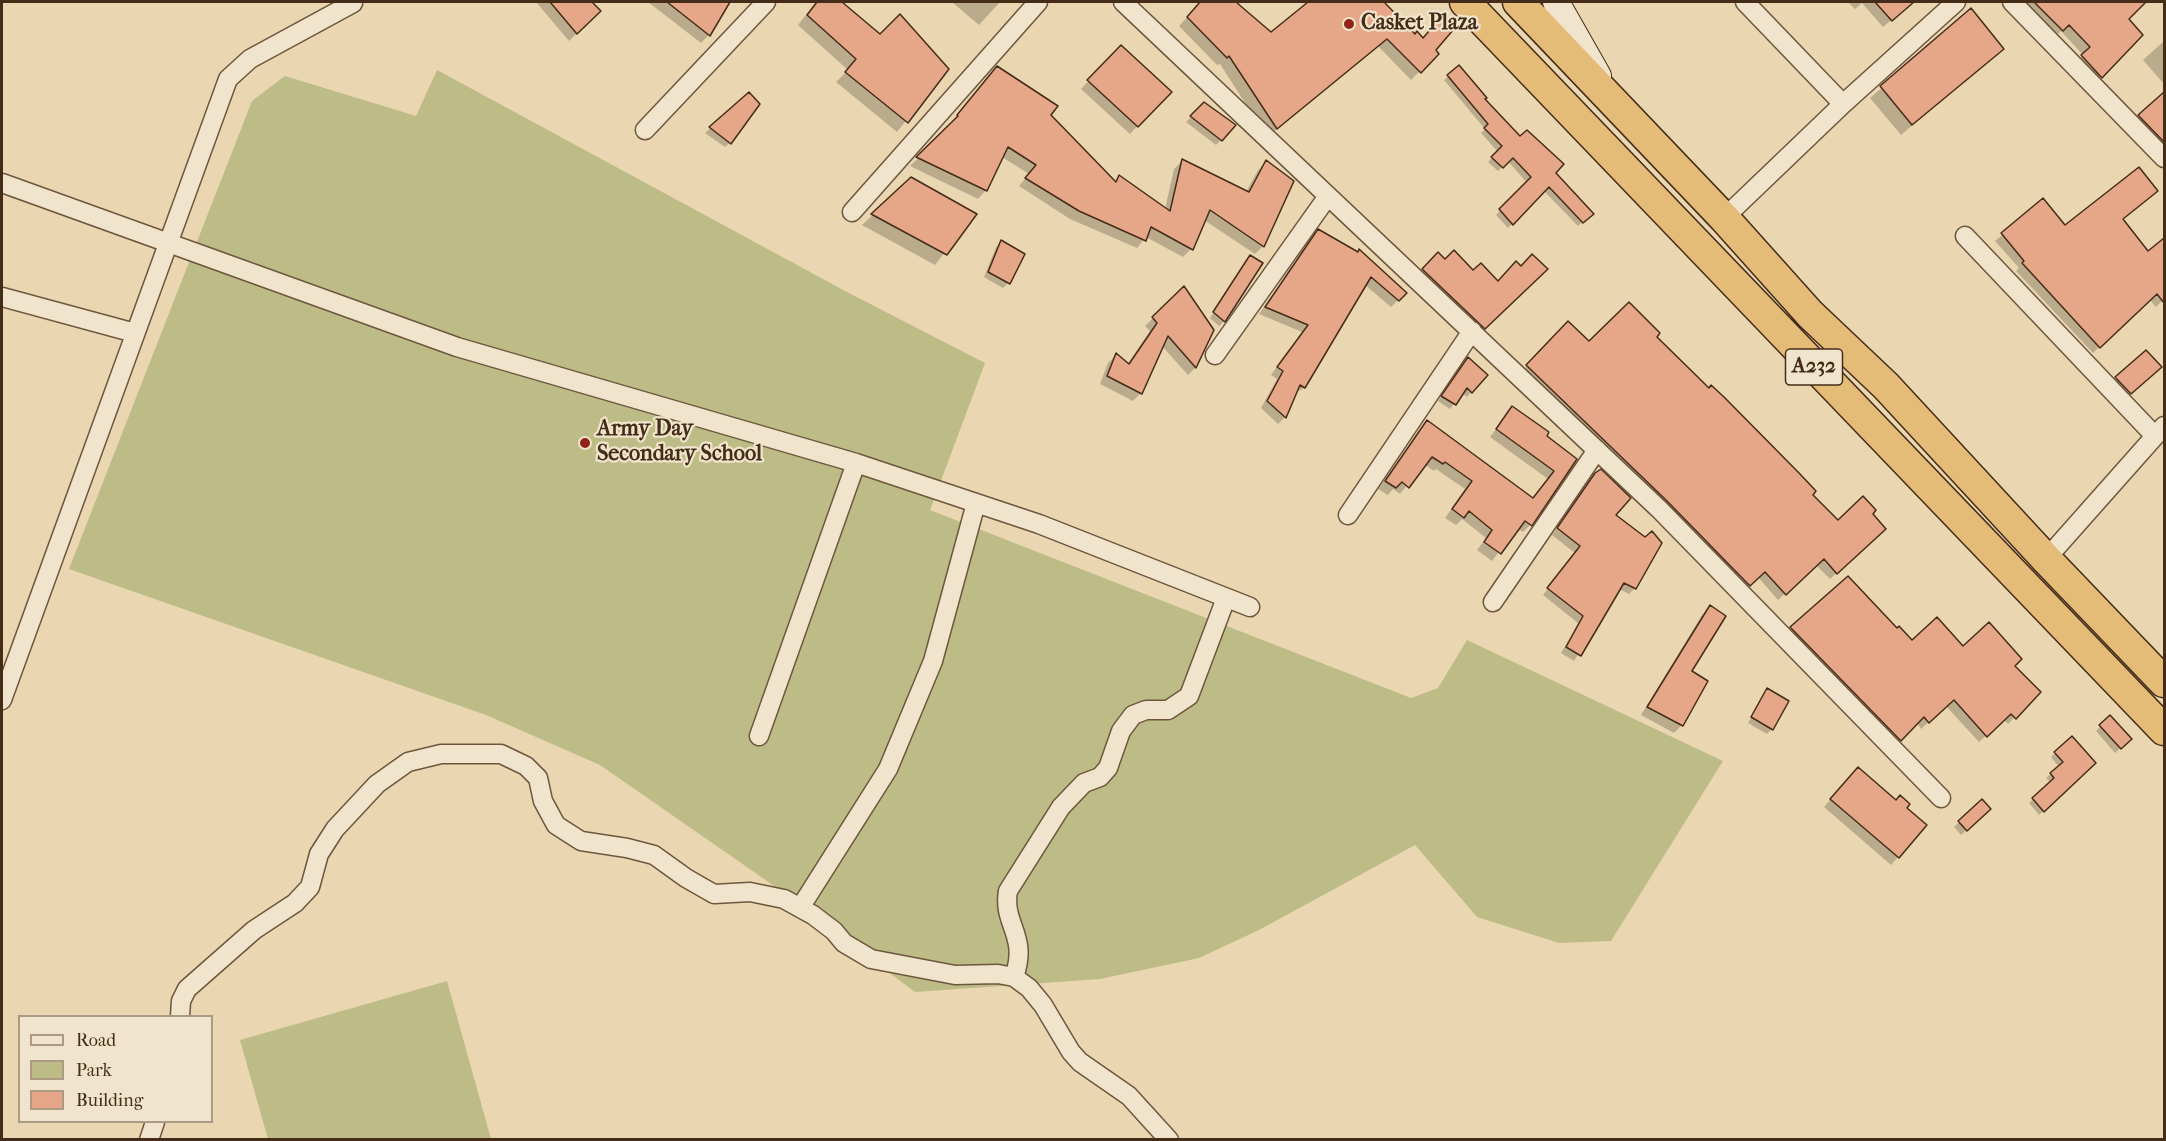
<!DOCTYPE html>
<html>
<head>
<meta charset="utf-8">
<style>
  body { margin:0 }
  #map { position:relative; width:2166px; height:1141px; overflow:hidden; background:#ead6b1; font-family:"IM FELL French Canon",serif }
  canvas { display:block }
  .frame { position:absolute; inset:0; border:3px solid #442c18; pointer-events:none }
  .legend { position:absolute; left:18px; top:1015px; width:195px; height:108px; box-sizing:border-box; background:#f1e4cc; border:2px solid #ac9a84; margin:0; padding:8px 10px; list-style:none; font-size:18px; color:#442c18 }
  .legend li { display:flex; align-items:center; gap:12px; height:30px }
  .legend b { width:30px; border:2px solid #ac9a84 }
</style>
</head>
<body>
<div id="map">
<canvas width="2166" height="1141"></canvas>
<div class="frame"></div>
<ul class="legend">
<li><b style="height:8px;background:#f1e4cc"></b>Road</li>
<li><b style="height:16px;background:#bdbc87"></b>Park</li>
<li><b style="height:16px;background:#e6a688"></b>Building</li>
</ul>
</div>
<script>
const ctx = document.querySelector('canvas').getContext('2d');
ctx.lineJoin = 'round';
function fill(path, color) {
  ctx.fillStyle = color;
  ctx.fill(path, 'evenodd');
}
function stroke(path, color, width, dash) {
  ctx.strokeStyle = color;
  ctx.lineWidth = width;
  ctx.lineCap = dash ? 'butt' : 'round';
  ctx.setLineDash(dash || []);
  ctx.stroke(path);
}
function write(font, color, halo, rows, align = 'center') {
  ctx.font = font + ' "IM FELL French Canon",serif';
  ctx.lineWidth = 4.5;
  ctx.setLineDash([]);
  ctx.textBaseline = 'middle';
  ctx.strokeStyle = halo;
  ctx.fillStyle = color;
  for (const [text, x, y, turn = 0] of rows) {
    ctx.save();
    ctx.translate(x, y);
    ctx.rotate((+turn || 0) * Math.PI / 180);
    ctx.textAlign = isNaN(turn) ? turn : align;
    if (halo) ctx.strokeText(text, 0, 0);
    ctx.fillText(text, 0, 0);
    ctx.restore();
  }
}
const green = new Path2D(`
  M 437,70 L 847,292 L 985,363 L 930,510 L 1411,698 L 1438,688 L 1467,640 L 1723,761 L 1611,941 L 1559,943 L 1477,917 L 1415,845 L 1259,930 L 1199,958 L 1100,979 L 915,992 L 767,881 L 600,765 L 486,715 L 69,569 L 252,101 L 285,76 L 416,116 Z
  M 447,981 L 491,1139 L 268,1139 L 240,1040 Z`);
const shadow = new Path2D(`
  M 536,2 L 590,2 L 599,11 L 569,41 Z
  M 648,2 L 728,2 L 709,35 L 701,43 Z
  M 816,2 L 840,2 L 880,36 L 947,69 L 897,132 L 836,82 L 848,70 L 798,25 Z
  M 952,2 L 1000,2 L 979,25 Z
  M 1201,2 L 1234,2 L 1271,34 L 1309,2 L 1382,2 L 1415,36 L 1437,54 L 1411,80 L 1378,46 L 1267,137 L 1220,64 L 1217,65 L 1179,26 Z
  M 1848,2 L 1913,2 L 1883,27 L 1862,3 L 1855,9 Z
  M 2020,2 L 2144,2 L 2127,19 L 2141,35 L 2093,84 L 2075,64 L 2083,55 L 2061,31 L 2055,37 Z
  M 1971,11 L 2002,49 L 1901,135 L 1870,98 Z
  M 2164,41 L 2164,84 L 2143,60 Z
  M 1121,47 L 1169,92 L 1130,134 L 1081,89 Z
  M 1459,67 L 1483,99 L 1591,214 L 1578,226 L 1544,191 L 1508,228 L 1496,215 L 1527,183 L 1508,161 L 1498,171 L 1488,162 L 1498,152 L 1481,133 L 1485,129 L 1444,80 Z
  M 997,68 L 1049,116 L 1114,183 L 1120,177 L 1165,209 L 1174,169 L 1182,161 L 1246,192 L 1258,170 L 1266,162 L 1263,246 L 1255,254 L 1204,220 L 1191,249 L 1183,257 L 1146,237 L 1137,248 L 1070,219 L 1019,186 L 1029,174 L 1002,157 L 986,190 L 978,199 L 910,166 L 952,125 L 950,124 Z
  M 749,94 L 730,143 L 725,147 L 705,133 Z
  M 2164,94 L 2164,160 L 2132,124 Z
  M 1204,104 L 1221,140 L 1216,145 L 1186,122 Z
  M 911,179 L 974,215 L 935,265 L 862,225 Z
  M 2043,200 L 2064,227 L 2121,220 L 2147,253 L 2164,240 L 2164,299 L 2156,307 L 2149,299 L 2093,353 L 2016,271 L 2019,268 L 1995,241 Z
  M 1318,231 L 1405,293 L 1391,307 L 1365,285 L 1304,388 L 1295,393 L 1285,417 L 1278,424 L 1261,408 L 1277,379 L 1271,375 L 1302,332 L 1259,314 Z
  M 1001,242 L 1008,283 L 1003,288 L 984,277 L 996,247 Z
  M 1438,254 L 1445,261 L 1497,283 L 1520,268 L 1546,269 L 1478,334 L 1417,276 Z
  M 1250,257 L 1224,321 L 1219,326 L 1210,318 Z
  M 1184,288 L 1213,331 L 1195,368 L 1188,375 L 1162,346 L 1141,393 L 1133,401 L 1100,384 L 1108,363 L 1116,355 L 1127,365 L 1150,331 L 1145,326 Z
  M 1569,324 L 1589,343 L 1654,337 L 1838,522 L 1871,514 L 1878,535 L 1830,579 L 1816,565 L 1778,600 L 1758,577 L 1742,591 L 1520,373 Z
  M 2146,352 L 2155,372 L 2125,398 L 2111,383 Z
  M 1464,364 L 1471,392 L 1467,397 L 1462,393 L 1450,409 L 1438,401 Z
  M 1512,408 L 1575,460 L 1530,525 L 1523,532 L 1517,529 L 1492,561 L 1477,550 L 1486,538 L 1462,519 L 1456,525 L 1445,518 L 1465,489 L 1436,469 L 1434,471 L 1424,464 L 1400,494 L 1393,489 L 1388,495 L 1378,489 L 1427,422 L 1532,499 L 1548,479 L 1490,437 Z
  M 1596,474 L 1614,515 L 1635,588 L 1629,594 L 1619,589 L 1574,661 L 1561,653 L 1578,623 L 1543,595 L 1575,553 L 1552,535 Z
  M 1848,578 L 1897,630 L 1912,642 L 1962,648 L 2013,666 L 2039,692 L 2008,724 L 2004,720 L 1979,742 L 1946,706 L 1921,729 L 1917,723 L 1893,747 L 1784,635 Z
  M 1710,607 L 1690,671 L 1682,725 L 1674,733 L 1641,715 L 1702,615 Z
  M 1767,690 L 1772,729 L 1767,734 L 1748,723 Z
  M 2110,717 L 2130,739 L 2115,753 L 2096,731 Z
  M 2055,753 L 2094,762 L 2039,815 L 2029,803 L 2051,783 L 2046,778 L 2059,767 L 2051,757 Z
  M 1850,776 L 1905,808 L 1898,857 L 1891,865 L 1824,807 Z
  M 1982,801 L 1989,809 L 1961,835 L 1954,827 Z`);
const building = new Path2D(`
  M 550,2 L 592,2 L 601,11 L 577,34 Z
  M 667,2 L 730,2 L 710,36 Z
  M 817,2 L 842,2 L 880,34 L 900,14 L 949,69 L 908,123 L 845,72 L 856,59 L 807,15 Z
  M 1200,2 L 1236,2 L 1271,32 L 1308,2 L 1384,2 L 1415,34 L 1417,31 L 1423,38 L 1441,17 L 1454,29 L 1436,50 L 1439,54 L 1421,73 L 1387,39 L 1277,129 L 1229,56 L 1227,58 L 1187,17 Z
  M 1875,2 L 1914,2 L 1892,21 Z
  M 2034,2 L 2146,2 L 2129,19 L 2143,35 L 2102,78 L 2081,55 L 2090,47 L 2069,25 L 2063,31 Z
  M 1971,8 L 2004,49 L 1912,125 L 1880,86 Z
  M 1121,45 L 1172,92 L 1138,127 L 1087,80 Z
  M 1459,65 L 1487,98 L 1485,99 L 1520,136 L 1527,130 L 1564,164 L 1556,173 L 1594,214 L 1583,223 L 1549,187 L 1513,225 L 1499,209 L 1531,177 L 1513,158 L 1503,168 L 1491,157 L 1502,146 L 1484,128 L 1488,124 L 1447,75 Z
  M 997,66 L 1058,106 L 1051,115 L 1116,182 L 1119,175 L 1170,211 L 1182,159 L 1249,192 L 1266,160 L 1294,181 L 1264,247 L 1210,210 L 1193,250 L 1151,227 L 1146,241 L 1079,211 L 1025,178 L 1036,165 L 1008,147 L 987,191 L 916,157 L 958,116 L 957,115 Z
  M 749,92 L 760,104 L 731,144 L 709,127 Z
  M 2164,92 L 2164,142 L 2138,115 Z
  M 1204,102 L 1236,125 L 1222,141 L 1190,116 Z
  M 2139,167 L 2158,191 L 2123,219 L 2148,251 L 2164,238 L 2164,303 L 2157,294 L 2100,348 L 2022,263 L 2024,261 L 2001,233 L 2043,198 L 2065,225 Z
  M 911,177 L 977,214 L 947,255 L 871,214 Z
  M 1318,229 L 1358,252 L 1359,249 L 1407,293 L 1399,301 L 1371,277 L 1305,388 L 1300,385 L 1286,418 L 1267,401 L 1283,371 L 1277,367 L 1308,325 L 1265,307 Z
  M 1001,240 L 1025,254 L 1010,284 L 988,272 Z
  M 1454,250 L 1473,270 L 1481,263 L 1498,281 L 1516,261 L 1521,266 L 1532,254 L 1548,269 L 1485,329 L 1422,269 L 1438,252 L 1445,259 Z
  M 1250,255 L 1263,263 L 1225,322 L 1213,312 Z
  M 1184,286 L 1214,330 L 1196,368 L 1168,336 L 1142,394 L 1107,376 L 1116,353 L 1129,364 L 1157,323 L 1152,317 Z
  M 1629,302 L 1660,333 L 1657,337 L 1709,388 L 1711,385 L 1724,397 L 1800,474 L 1816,491 L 1813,495 L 1838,520 L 1863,496 L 1876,510 L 1873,514 L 1886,529 L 1837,574 L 1824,559 L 1786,595 L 1765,572 L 1750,586 L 1667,501 L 1526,365 L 1568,321 L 1589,341 Z
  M 2146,350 L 2162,367 L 2131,394 L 2115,377 Z
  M 1468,357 L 1488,375 L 1472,393 L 1467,388 L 1456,405 L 1441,396 Z
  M 1512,406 L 1549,432 L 1547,436 L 1577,459 L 1532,526 L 1525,521 L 1501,554 L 1484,542 L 1492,530 L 1469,511 L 1464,518 L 1452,509 L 1472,481 L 1445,462 L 1443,464 L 1432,457 L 1409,488 L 1402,482 L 1396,488 L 1385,481 L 1427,420 L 1533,498 L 1554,471 L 1496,429 Z
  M 1601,469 L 1631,498 L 1616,515 L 1645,537 L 1652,531 L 1662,543 L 1636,589 L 1624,583 L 1581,656 L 1566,647 L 1583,616 L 1547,588 L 1580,546 L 1557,528 L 1595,473 Z
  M 1848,576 L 1897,628 L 1899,626 L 1912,640 L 1937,617 L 1963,646 L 1989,622 L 2022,659 L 2015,666 L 2041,692 L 2016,719 L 2011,714 L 1987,737 L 1954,700 L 1929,723 L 1924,717 L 1901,741 L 1790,627 Z
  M 1710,605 L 1726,616 L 1692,671 L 1708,681 L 1683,726 L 1647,707 Z
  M 1767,688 L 1789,701 L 1773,730 L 1751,717 Z
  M 2110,715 L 2132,739 L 2121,749 L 2099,725 Z
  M 2072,736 L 2096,763 L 2044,812 L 2032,798 L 2054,778 L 2050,773 L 2063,762 L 2054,752 Z
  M 1858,767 L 1896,800 L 1900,795 L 1910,804 L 1907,808 L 1927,825 L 1899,858 L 1830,799 Z
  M 1982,799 L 1991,809 L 1967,831 L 1958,821 Z`);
const minor = new Path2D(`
  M 1123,2 L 1659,509 L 1941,798
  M 1745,2 L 1843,104
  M 2012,2 L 2164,158
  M 645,130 L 766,2
  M 2,183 L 457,347 L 856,463 L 1039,524 L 1250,607
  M 852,212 L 1038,2
  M 1724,218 L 1843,104 L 1956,2
  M 1965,236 L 2155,436
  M 2,297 L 135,333
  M 1215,355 L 1328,196
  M 1348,515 L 1472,331
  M 2046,559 L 2164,426
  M 1493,602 L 1597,450
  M 2,700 L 228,79 L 250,59 L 353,3
  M 759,736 L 856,463
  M 800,908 L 888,769 L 933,661 L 976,503
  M 1014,977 C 1029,935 1002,925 1008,891 L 1061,807 L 1084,783 L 1100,777 L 1108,768 L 1121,731 L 1133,715 L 1146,710 L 1168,710 L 1189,696 L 1226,598
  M 180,1016 L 181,1001 L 187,989 L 254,930 L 295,903 L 310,887 L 319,854 L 335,829 L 377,784 L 408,762 L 441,754 L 501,754 L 526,766 L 538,778 L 543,801 L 556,825 L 581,841 L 627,848 L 654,855 L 686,878 L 714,894 L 750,892 L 784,899 L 813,915 L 834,931 L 844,943 L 871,959 L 955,975 L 998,974 L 1014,977 L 1029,988 L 1043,1005 L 1071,1052 L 1080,1062 L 1129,1096 L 1169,1140
  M 149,1140 L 155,1122`);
const secondary = new Path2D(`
  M 1556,2 L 1598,76`);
const trunk = new Path2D(`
  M 1465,2 L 2164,730
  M 1518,2 L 1724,218 L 1810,314 L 1886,386 L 2046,559 L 2164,682`);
const markers = [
  [1349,24,6,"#8f2418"],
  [585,443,6,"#8f2418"]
];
const shields = [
  [1814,367,57]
];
const shieldNames = [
  ["A232",1814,367]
];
const poiNames = [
  ["Casket Plaza",1361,24],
  ["Army Day",597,430],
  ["Secondary School",597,455]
];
fill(green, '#bdbc87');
fill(shadow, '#0003');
fill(building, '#e6a688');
stroke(building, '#442c18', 1.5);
stroke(minor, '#6e563e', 21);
stroke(secondary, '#442c18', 28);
stroke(trunk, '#442c18', 33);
stroke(minor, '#f1e4cc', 18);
stroke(secondary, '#f1e4cc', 26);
stroke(trunk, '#e5bb78', 30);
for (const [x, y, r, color] of markers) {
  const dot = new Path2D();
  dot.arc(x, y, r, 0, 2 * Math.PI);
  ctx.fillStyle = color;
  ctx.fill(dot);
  stroke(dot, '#f1e4cc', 2);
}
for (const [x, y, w] of shields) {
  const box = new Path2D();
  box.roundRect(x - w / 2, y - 18, w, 36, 4.5);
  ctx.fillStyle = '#f1e4cc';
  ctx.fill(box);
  stroke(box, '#442c18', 1.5);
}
write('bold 21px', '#442c18', null, shieldNames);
write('bold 22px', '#442c18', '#f1e4cc', poiNames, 'left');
</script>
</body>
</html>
